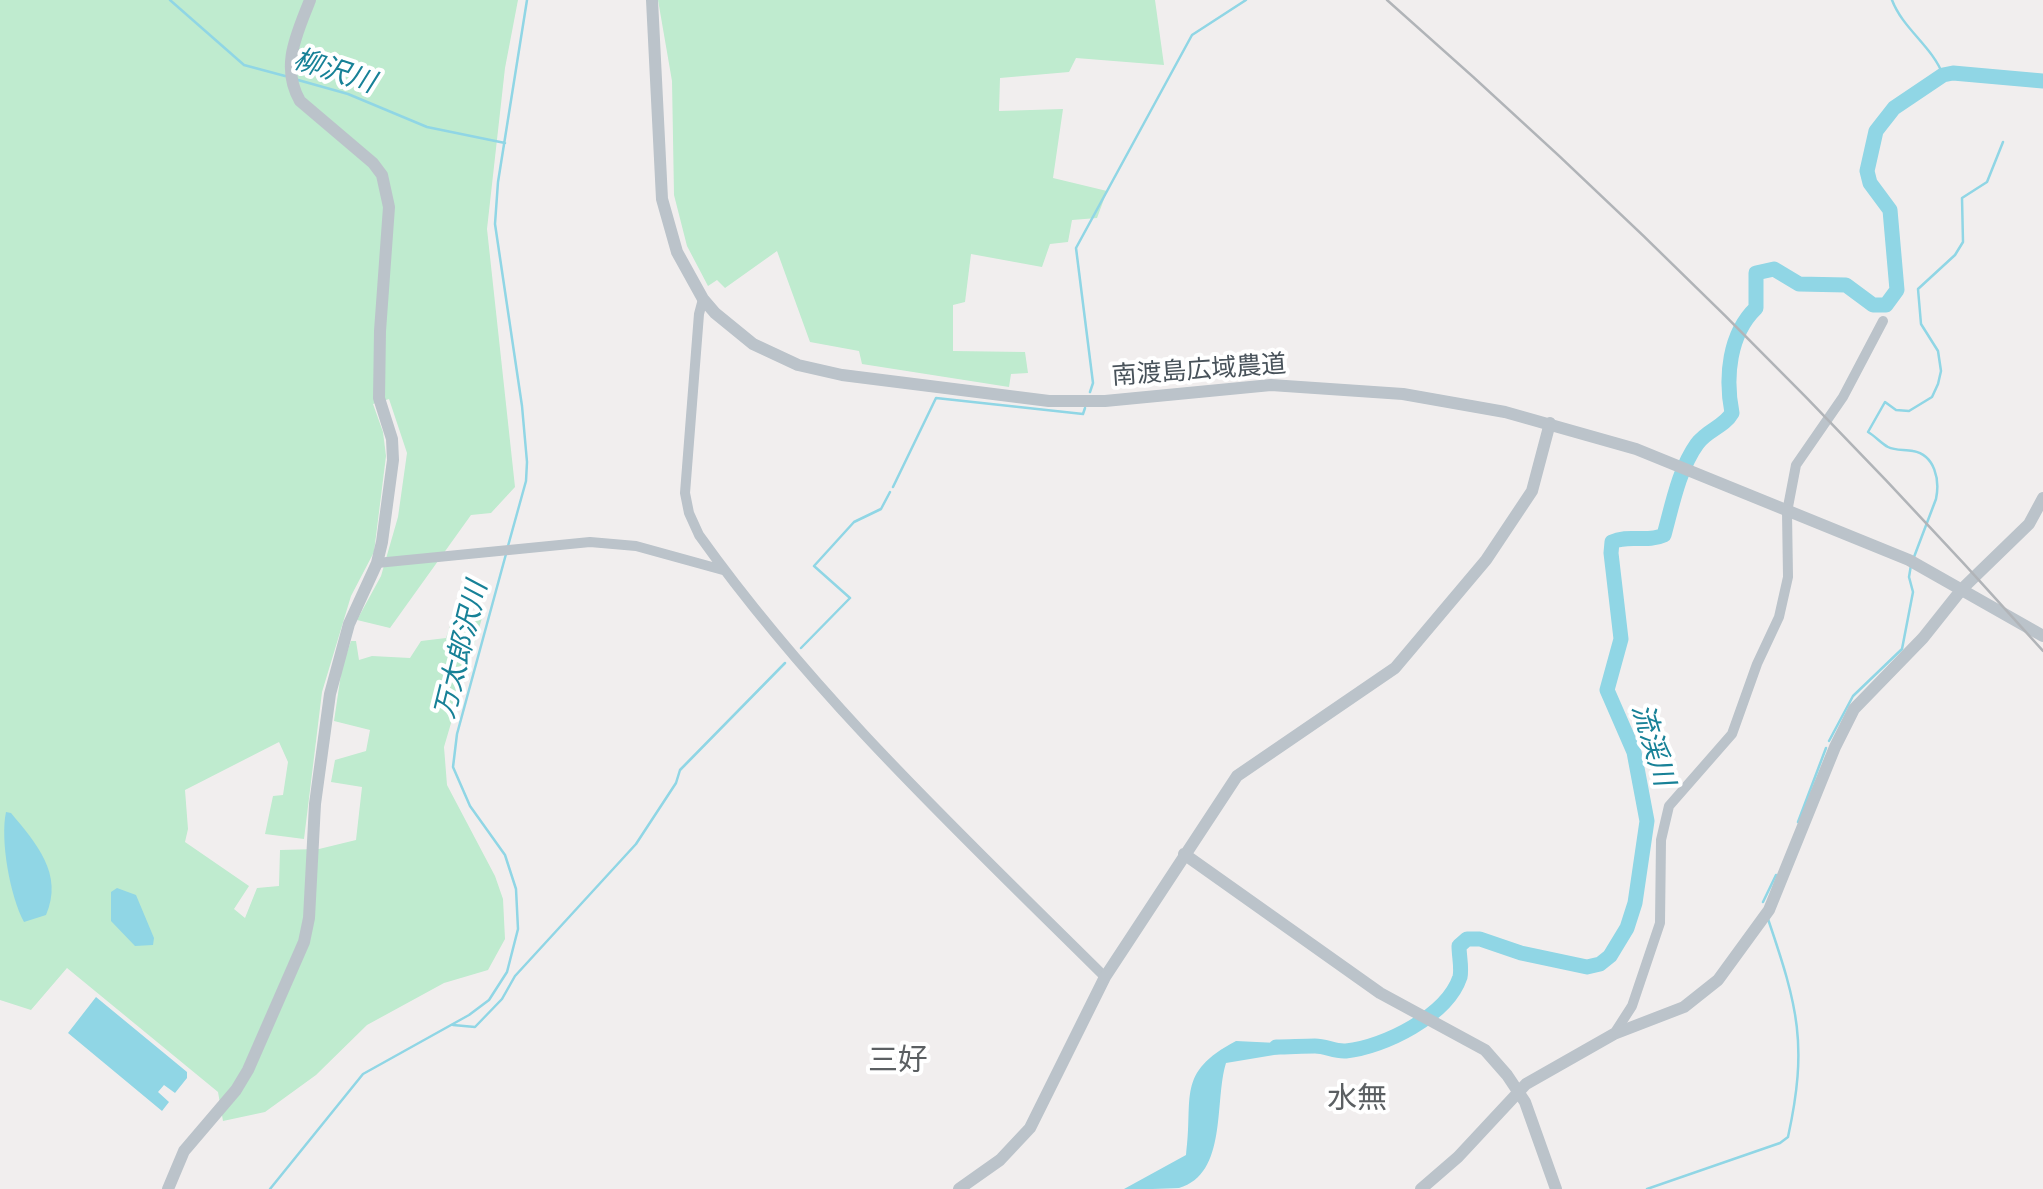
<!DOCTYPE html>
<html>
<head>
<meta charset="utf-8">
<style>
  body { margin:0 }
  canvas { display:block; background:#f1eeee }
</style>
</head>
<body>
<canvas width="2043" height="1189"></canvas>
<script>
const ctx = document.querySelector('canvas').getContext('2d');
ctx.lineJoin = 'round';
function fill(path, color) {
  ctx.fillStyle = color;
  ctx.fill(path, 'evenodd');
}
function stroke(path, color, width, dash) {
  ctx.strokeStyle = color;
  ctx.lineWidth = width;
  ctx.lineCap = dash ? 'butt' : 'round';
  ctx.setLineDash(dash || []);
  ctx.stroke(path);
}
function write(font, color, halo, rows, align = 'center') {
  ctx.font = font + ' "Fira Sans Condensed","Noto Sans JP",sans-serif';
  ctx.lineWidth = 8;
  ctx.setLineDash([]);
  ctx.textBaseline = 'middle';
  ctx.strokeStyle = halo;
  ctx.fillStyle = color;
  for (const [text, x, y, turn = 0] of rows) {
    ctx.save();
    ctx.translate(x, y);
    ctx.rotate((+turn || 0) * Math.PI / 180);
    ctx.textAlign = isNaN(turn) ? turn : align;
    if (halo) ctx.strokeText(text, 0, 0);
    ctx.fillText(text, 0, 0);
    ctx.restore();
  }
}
const green = new Path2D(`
  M 0,0 L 518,0 L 505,68 L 487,229 L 515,487 L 491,513 L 471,515 L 390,628 L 357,620 L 381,576 L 398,517 L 407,453 L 389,399 L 373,404 L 383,432 L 386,456 L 374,552 L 351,596 L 322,692 L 304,839 L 265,834 L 273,796 L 283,795 L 288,762 L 279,742 L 185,790 L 188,829 L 185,842 L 249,886 L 234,909 L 245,918 L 257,888 L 279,886 L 280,850 L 319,849 L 356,840 L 362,787 L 331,782 L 335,760 L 366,751 L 370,730 L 334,721 L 342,667 L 351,641 L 356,641 L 359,660 L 372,656 L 410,658 L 421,641 L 446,638 L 450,626 L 482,618 L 444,747 L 447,785 L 495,876 L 503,899 L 505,939 L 488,970 L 444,983 L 367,1025 L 316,1075 L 265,1112 L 223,1121 L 218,1092 L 67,968 L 31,1010 L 0,1000 Z
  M 658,0 L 1155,0 L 1164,65 L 1076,58 L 1069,72 L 1000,78 L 999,111 L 1063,109 L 1053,178 L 1107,191 L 1097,218 L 1072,220 L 1068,242 L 1050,244 L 1042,267 L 971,254 L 965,302 L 953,305 L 953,351 L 1025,352 L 1028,373 L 1011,374 L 1009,387 L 862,364 L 859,351 L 810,342 L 777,251 L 725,288 L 717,280 L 708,286 L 687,246 L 674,195 L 672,81 Z`);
const water = new Path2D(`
  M 6,812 L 11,813 C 36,843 64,874 46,915 L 24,922 C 10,896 0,840 6,812 Z
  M 117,888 L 136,895 L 154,938 L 153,945 L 135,946 L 111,921 L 111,892 Z
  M 96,997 L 187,1072 L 187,1078 L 175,1093 L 164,1085 L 158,1092 L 169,1102 L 162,1111 L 68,1033 Z
  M 1236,1041 L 1298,1044 L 1292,1052 L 1226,1063 C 1214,1101 1228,1174 1179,1188 C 1164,1189 1141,1189 1124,1189 L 1186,1155 C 1194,1097 1175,1073 1236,1041 Z`);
const stream = new Path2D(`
  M 170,0 L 244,65 L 285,76
  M 1892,0 C 1903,29 1932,46 1943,75
  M 298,80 L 348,94 L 427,127 L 505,143
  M 1090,392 L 1093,383 L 1076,248 L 1192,35 L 1246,0
  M 893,487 L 936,398 L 1083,414 L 1085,408
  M 508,546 L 526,481 L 527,462 L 522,406 L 495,224 L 498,182 L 527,0
  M 1914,557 L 1936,499 C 1940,480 1935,455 1913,451 C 1905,449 1896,451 1888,447 C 1882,444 1875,436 1868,432 L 1885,402 L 1896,410 L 1909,411 L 1932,397 L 1938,384 L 1941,371 L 1938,351 L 1921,324 L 1918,289 L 1955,255 L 1963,242 L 1962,198 L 1987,182 L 2003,142
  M 801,648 L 850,598 L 814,566 L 854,522 L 881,509 L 890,492
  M 1829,741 L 1853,696 L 1902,649 L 1913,592 L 1909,577 L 1911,565
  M 1798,822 L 1826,748
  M 1763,902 L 1776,875
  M 453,1025 L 475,1027 L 502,999 L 515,976 L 636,844 L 676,783 L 680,770 L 785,663
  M 270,1189 L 363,1074 L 469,1015 L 489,1000 L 507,972 L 518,929 L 516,889 L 505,855 L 470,806 L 453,767 L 457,734 L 506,554
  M 1647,1189 L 1780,1143 L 1788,1137 C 1808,1045 1798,1007 1768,919`);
const river = new Path2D(`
  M 1276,1047 C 1289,1047 1302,1046 1315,1046 C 1326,1046 1335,1052 1346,1051 C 1384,1047 1447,1016 1460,977 C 1462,968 1459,956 1459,946 L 1467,939 L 1480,939 L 1521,953 L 1587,967 L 1600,964 L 1610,956 L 1627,928 L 1635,903 L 1647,821 L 1634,752 L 1607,690 L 1621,639 L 1611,553 L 1612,542 C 1628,534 1647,543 1664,535 C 1672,506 1679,469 1697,444 C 1707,430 1724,427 1732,413 C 1725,377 1729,334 1756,308 L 1756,273 L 1774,269 L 1799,284 L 1846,285 L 1873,305 L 1886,305 L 1897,290 L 1890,210 L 1870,183 L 1867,171 L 1876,131 L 1894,108 L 1943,75 L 1953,73 L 2043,81`);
const minor = new Path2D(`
  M 703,299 L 699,314 L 685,493 L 689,513 L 699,535 C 816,699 963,836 1105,977
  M 377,563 L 590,542 L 636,546 L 723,570
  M 1614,1034 L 1632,1006 L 1660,923 L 1661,840 L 1669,806 L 1732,734 L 1757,664 L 1779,617 L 1788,577 L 1787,512 L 1796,465 L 1843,397 L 1883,321`);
const tertiary = new Path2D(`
  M 652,0 L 662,199 L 677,252 L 703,299 L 715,313 L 753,344 L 798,365 L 842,375 L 1049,401 L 1105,401 L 1271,385 L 1403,394 L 1505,412 L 1636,449 L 1909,560 L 2043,636
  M 1184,854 L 1380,993 L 1485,1050 L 1507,1075 L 1525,1102 L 1556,1189
  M 168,1189 L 184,1151 L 236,1090 L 248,1070 L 304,942 L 309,918 L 315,804 L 330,694 L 349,624 L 377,563 L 382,542 L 393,460 L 392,439 L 379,398 L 380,331 L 389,207 L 382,175 L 373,163 L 300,101 C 280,66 297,34 310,0
  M 959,1189 L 1000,1160 L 1030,1128 L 1105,977 L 1237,776 L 1395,668 L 1486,560 L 1532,491 L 1550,423
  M 1421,1189 L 1458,1157 L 1526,1084 L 1614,1034 L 1684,1007 L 1718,980 L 1769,910 L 1835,747 L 1854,709 L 1923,638 L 1962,589 L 2029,524 L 2043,498`);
const rail = new Path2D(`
  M 1387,0 C 1618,203 1838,421 2043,651`);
const streetNames = [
  ["南渡島広域農道",1199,371,-4]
];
const waterNames = [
  ["柳沢川",334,72,18],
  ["万太郎沢川",462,650,-76],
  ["流渓川",1652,745,73]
];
const quarterNames = [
  ["三好",898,1062],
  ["水無",1357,1100]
];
fill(green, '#bfebcf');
fill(water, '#90d6e5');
stroke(stream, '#90d6e5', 2.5);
stroke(river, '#90d6e5', 15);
stroke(minor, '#bbc3ca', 10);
stroke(tertiary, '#bbc3ca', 12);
stroke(rail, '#b1b4b8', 2.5);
write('25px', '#48525a', '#fff', streetNames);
write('italic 28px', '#178197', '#fff', waterNames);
write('30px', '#5b5f62', '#fff', quarterNames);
</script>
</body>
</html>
